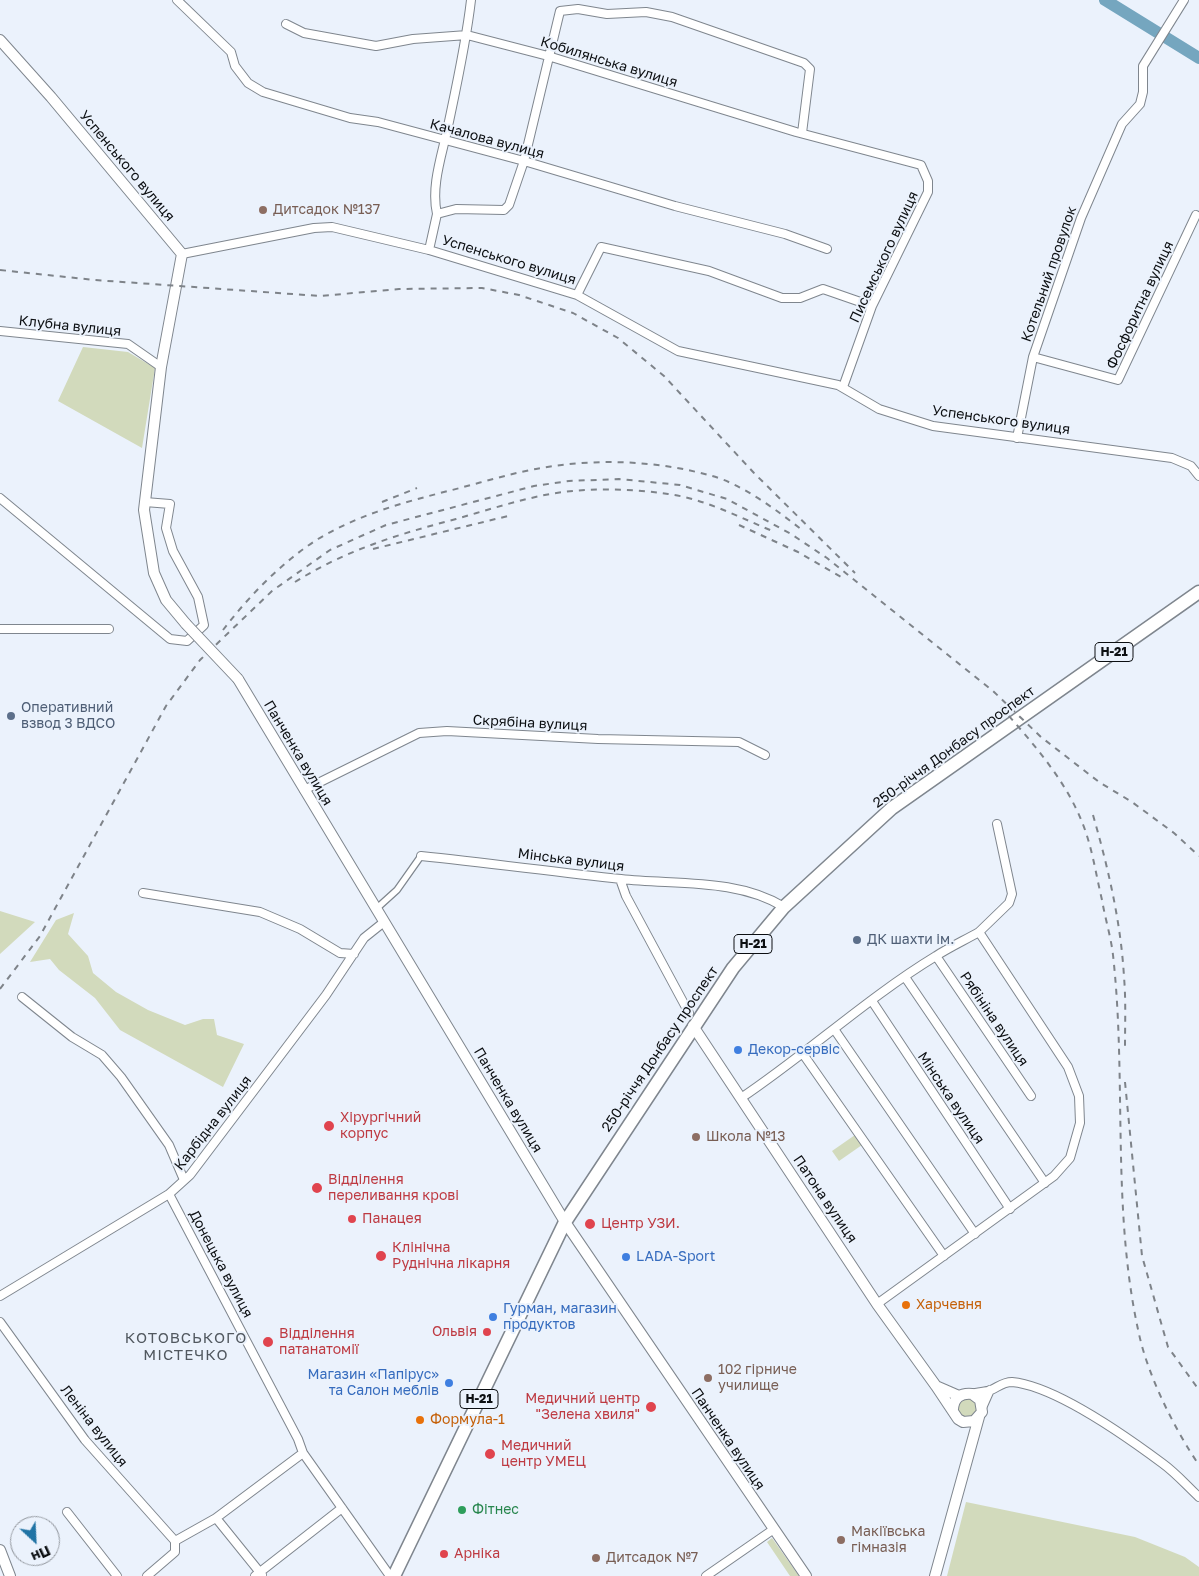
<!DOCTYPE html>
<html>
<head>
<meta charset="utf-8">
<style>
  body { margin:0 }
  #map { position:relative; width:1199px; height:1576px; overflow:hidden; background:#ebf2fc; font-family:"Golos Text",sans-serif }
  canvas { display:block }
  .north { position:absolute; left:10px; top:1516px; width:50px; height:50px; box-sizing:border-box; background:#ebf2fc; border:1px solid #92979e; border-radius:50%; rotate:155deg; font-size:14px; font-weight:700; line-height:20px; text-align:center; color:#0c0f12 }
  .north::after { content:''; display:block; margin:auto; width:18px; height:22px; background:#2174a5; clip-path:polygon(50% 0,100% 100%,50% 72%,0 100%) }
</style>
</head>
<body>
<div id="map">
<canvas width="1199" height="1576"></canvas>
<div class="north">Пн</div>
</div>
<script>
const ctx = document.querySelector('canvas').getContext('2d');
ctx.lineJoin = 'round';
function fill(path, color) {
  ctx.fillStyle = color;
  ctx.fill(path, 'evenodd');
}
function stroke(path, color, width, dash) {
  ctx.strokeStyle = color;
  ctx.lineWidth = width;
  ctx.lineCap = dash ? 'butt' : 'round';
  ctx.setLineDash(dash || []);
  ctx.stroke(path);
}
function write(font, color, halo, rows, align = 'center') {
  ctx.font = font + ' "Golos Text",sans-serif';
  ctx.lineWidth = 4;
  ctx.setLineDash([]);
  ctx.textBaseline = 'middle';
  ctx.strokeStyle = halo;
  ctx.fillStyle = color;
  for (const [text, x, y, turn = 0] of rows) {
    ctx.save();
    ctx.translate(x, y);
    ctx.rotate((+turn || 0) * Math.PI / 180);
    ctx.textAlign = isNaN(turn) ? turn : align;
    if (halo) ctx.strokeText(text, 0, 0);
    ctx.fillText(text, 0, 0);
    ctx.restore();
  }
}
const green = new Path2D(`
  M 83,347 L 128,352 L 155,368 L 142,448 L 58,401 Z
  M 0,911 L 35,922 L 0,954 Z
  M 74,913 L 68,934 L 88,956 L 93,973 L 116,992 L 148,1010 L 185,1025 L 203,1019 L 214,1019 L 217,1035 L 244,1044 L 223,1087 L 120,1030 L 95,998 L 59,970 L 50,959 L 30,962 L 56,920 Z
  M 855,1135 L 862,1145 L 839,1161 L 832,1151 Z
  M957 1408a10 10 0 1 1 20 0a10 10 0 1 1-20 0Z
  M 966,1502 L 1135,1537 L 1185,1557 L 1199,1567 L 1199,1576 L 947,1576 Z
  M 772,1538 L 799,1576 L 790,1576 L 767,1542 Z`);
const river = new Path2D(`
  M 1105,0 L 1199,58`);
const pedestrian = new Path2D(`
  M 376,909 L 397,890 L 421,856`);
const minor = new Path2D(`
  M 177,0 L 231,52 L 235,66 L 248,83 L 263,92 L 350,118 L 378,122 L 524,161 L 675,206 L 785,234 L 827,249
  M 286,24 L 304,33 L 376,46 L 413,39 L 467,35 L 548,56 L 796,132 L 921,165 L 928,181 L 928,192 L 872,306 L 843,387
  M 437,214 C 431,187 441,158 447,131 C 456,88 466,44 471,0
  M 429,250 L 437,214 L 456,209 L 504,210 L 509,205 L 524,161 L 560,11 L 578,9 L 607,14 L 646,12 L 672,17 L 804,63 L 810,69 L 802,133
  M 182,254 L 314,228 L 332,227 L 429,250 L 577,295 L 678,351 L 838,385 L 879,409 L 933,426 L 1172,458 L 1191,466 L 1199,476
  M 577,295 L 601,247 L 709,271 L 782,298 L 800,298 L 823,289 L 872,306
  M 0,331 L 128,344 L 161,367
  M 1033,357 L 1118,380 L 1196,215
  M 1017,438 L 1033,357 L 1081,218 L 1122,124 L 1140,104 L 1143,92 L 1143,66 L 1184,0
  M 0,498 L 170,639 L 187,641 L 204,625 L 198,597 L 173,551 L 166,528 L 170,504 L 145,502
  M 0,629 L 109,629
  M 304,790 L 419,733 L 447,731 L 598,739 L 739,742 L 765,755
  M 421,856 C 488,863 555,872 621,879 C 675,885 737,878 784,907
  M 620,879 L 626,896 L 689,1013
  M 143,893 L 260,912 L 300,929 L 340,953 L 354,954
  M 936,956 L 1031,1096
  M 905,977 L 1045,1183
  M 22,997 L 72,1037 L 102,1055 L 121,1077 L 169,1145 L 184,1180
  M 872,1001 L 1010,1209
  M 834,1029 L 975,1234
  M 803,1054 L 944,1256
  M 741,1098 C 808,1053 867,998 936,956 C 950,947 965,940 979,932
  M 169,1194 L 298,1439 L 303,1453 L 390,1576
  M 0,1296 L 169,1194 L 190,1175 L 326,995 L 364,938 L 384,922
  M 877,1304 L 1054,1176 L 1070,1158 L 1080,1123 L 1079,1096 L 1068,1067 L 979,932 L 1009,903 L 1012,894 L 997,824
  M 0,1322 L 85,1440 L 175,1541
  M 972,1394 C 978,1392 986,1392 991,1390 C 998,1387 1003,1382 1012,1382 C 1055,1386 1127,1437 1162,1463 C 1176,1473 1187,1486 1199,1497
  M 982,1408 L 990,1390
  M 67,1512 L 117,1576
  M 216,1518 L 262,1575
  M 175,1541 L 216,1518 L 303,1453
  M 147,1576 L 175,1552 L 175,1541
  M 255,1576 L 342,1508
  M 706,1576 L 774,1529`);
const tertiary = new Path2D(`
  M 0,40 L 51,97 L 182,254 L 161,367 L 144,510 L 154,573 L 166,600 L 186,624
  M 238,679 L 565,1222 L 806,1576
  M 693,1026 L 877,1304 L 936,1386
  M 953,1409 C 954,1397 961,1393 972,1394 L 980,1400 L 982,1412 L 974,1421 L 963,1422 L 958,1419 L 936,1386 L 959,1396
  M 0,1550 L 10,1576
  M 935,1576 L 979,1417`);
const primary = new Path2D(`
  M 394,1576 L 565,1222 L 733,968 L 784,907 L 892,808 L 1199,592`);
const rail = new Path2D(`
  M 0,270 L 95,280 L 320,296 L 399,289 L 482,288 L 519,295 L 573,313 L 618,338 L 664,376 L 754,473 L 855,573
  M 382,502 L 417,488
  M 739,525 L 798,552 L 841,577
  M 373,549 L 508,516
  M 295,582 C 346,550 399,534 456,519 C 484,511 512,502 540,496 C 581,487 627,488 668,494 C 706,499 740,518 775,532
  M 223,630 C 249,596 282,562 318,539 C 360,514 405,502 452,490 C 480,483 508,474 536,469 C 593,458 656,460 712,476 C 742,484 778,511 802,530
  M 1001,707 C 1031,741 1065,779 1082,822 C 1092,846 1096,875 1102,900 C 1105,918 1111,937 1113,955 C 1127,1081 1111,1209 1139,1334 C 1148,1376 1175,1430 1199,1465
  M 1093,815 C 1108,867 1121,923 1124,977 C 1126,1000 1125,1024 1125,1047
  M 0,989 L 40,936 L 166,706 L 200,660 L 272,591 L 330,550 L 386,525 L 534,486 L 569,481 L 619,479 L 680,485 L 727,499 L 791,534 L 827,558 L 993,691 L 1041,737 L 1099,782 L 1132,802 L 1174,833 L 1199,856
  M 1125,1082 L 1142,1256 L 1168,1347 L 1199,1390`);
const tertiaryBridge = new Path2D(`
  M 186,624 L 238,679`);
const markers = [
  [263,210,5,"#8d6e63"],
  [11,716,5,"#5c6f8a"],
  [857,940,5,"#5c6f8a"],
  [738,1050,5,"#3f7fe0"],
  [329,1126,6,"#e0444e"],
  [696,1137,5,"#8d6e63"],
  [317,1188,6,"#e0444e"],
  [352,1219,5,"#e0444e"],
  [590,1224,6,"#e0444e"],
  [381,1256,6,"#e0444e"],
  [626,1257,5,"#3f7fe0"],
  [906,1305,5,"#e8710a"],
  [493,1317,5,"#3f7fe0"],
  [487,1332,5,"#e0444e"],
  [268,1342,6,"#e0444e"],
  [708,1378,5,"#8d6e63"],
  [449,1383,5,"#3f7fe0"],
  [651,1407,6,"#e0444e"],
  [420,1420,5,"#e8710a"],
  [490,1454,6,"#e0444e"],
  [462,1510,5,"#2e9e5b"],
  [841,1540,5,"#8d6e63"],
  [444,1554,5,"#e0444e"],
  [596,1558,5,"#8d6e63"]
];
const shields = [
  [1114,652,38],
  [753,944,38],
  [479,1399,38]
];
const shieldNames = [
  ["Н-21",1114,652],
  ["Н-21",753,944],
  ["Н-21",479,1399]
];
const streetNames = [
  ["Кобилянська вулиця",609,62,17],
  ["Качалова вулиця",487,139,15],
  ["Успенського вулиця",127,166,50],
  ["Писемського вулиця",884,257,-65],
  ["Успенського вулиця",509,260,17],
  ["Котельний провулок",1049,274,-71],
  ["Фосфоритна вулиця",1140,305,-65],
  ["Клубна вулиця",70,326,6],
  ["Успенського вулиця",1001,420,8],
  ["Скрябіна вулиця",530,723,3],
  ["250-річчя Донбасу проспект",954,747,-36],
  ["Панченка вулиця",298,753,59],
  ["Мінська вулиця",571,860,7],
  ["Рябініна вулиця",994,1019,56],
  ["250-річчя Донбасу проспект",660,1049,-56],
  ["Мінська вулиця",951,1098,56],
  ["Панченка вулиця",508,1100,59],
  ["Карбідна вулиця",213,1123,-52],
  ["Патона вулиця",825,1199,56],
  ["Донецька вулиця",221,1264,62],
  ["Леніна вулиця",94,1426,52],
  ["Панченка вулиця",728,1439,56]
];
const educationNames = [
  ["Дитсадок №137",273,210],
  ["Школа №13",706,1137],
  ["102 гірниче",718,1370],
  ["училище",718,1386],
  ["Макіївська",851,1532],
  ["гімназія",851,1548],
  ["Дитсадок №7",606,1558]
];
const serviceNames = [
  ["Оперативний",21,708],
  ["взвод 3 ВДСО",21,724],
  ["ДК шахти ім.",867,940]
];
const shopNames = [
  ["Декор-сервіс",748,1050],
  ["LADA-Sport",636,1257],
  ["Гурман, магазин",503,1309],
  ["продуктов",503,1325],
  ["Магазин «Папірус»",439,1375,"right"],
  ["та Салон меблів",439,1391,"right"]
];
const healthNames = [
  ["Хірургічний",340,1118],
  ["корпус",340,1134],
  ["Відділення",328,1180],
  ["переливання крові",328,1196],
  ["Панацея",362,1219],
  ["Центр УЗИ.",601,1224],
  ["Клінічна",392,1248],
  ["Руднічна лікарня",392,1264],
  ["Ольвія",477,1332,"right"],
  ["Відділення",279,1334],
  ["патанатомії",279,1350],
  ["Медичний центр",640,1399,"right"],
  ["\"Зелена хвиля\"",640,1415,"right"],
  ["Медичний",501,1446],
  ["центр УМЕЦ",501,1462],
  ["Арніка",454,1554]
];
const foodNames = [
  ["Харчевня",916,1305],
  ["Формула-1",430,1420]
];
const leisureNames = [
  ["Фітнес",472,1510]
];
const neighbourhoodNames = [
  ["КОТОВСЬКОГО",186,1338],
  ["МІСТЕЧКО",186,1355]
];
fill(green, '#d2dabc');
stroke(river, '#75a6bf', 12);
stroke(pedestrian, '#7f868e', 8);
stroke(minor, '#7f868e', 10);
stroke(tertiary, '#7f868e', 12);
stroke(primary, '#7f868e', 15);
stroke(pedestrian, '#fff', 5.5);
stroke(minor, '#fff', 8);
stroke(tertiary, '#fff', 10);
stroke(primary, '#fff', 12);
stroke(rail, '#7e8389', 2, [6, 6]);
stroke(tertiaryBridge, '#7f868e', 12, []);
stroke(tertiaryBridge, '#fff', 10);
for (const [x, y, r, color] of markers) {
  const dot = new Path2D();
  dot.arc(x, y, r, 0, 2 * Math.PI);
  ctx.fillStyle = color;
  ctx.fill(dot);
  stroke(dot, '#ebf2fc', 2);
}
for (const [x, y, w] of shields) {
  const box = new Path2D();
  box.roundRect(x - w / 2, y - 9.5, w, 19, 4);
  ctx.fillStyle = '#ebf2fc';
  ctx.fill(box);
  stroke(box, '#0c0f12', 1);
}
write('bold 12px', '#0c0f12', null, shieldNames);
write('14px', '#0c0f12', '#ebf2fc', streetNames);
write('14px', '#785e54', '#ebf2fc', educationNames, 'left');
write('14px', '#4e5e75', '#ebf2fc', serviceNames, 'left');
write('14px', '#366cbe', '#ebf2fc', shopNames, 'left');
write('14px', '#be3a42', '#ebf2fc', healthNames, 'left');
write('14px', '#c56008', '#ebf2fc', foodNames, 'left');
write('14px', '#27864d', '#ebf2fc', leisureNames, 'left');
ctx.letterSpacing = '1px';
write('15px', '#51585f', '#ebf2fc', neighbourhoodNames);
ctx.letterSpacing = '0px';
</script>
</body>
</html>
